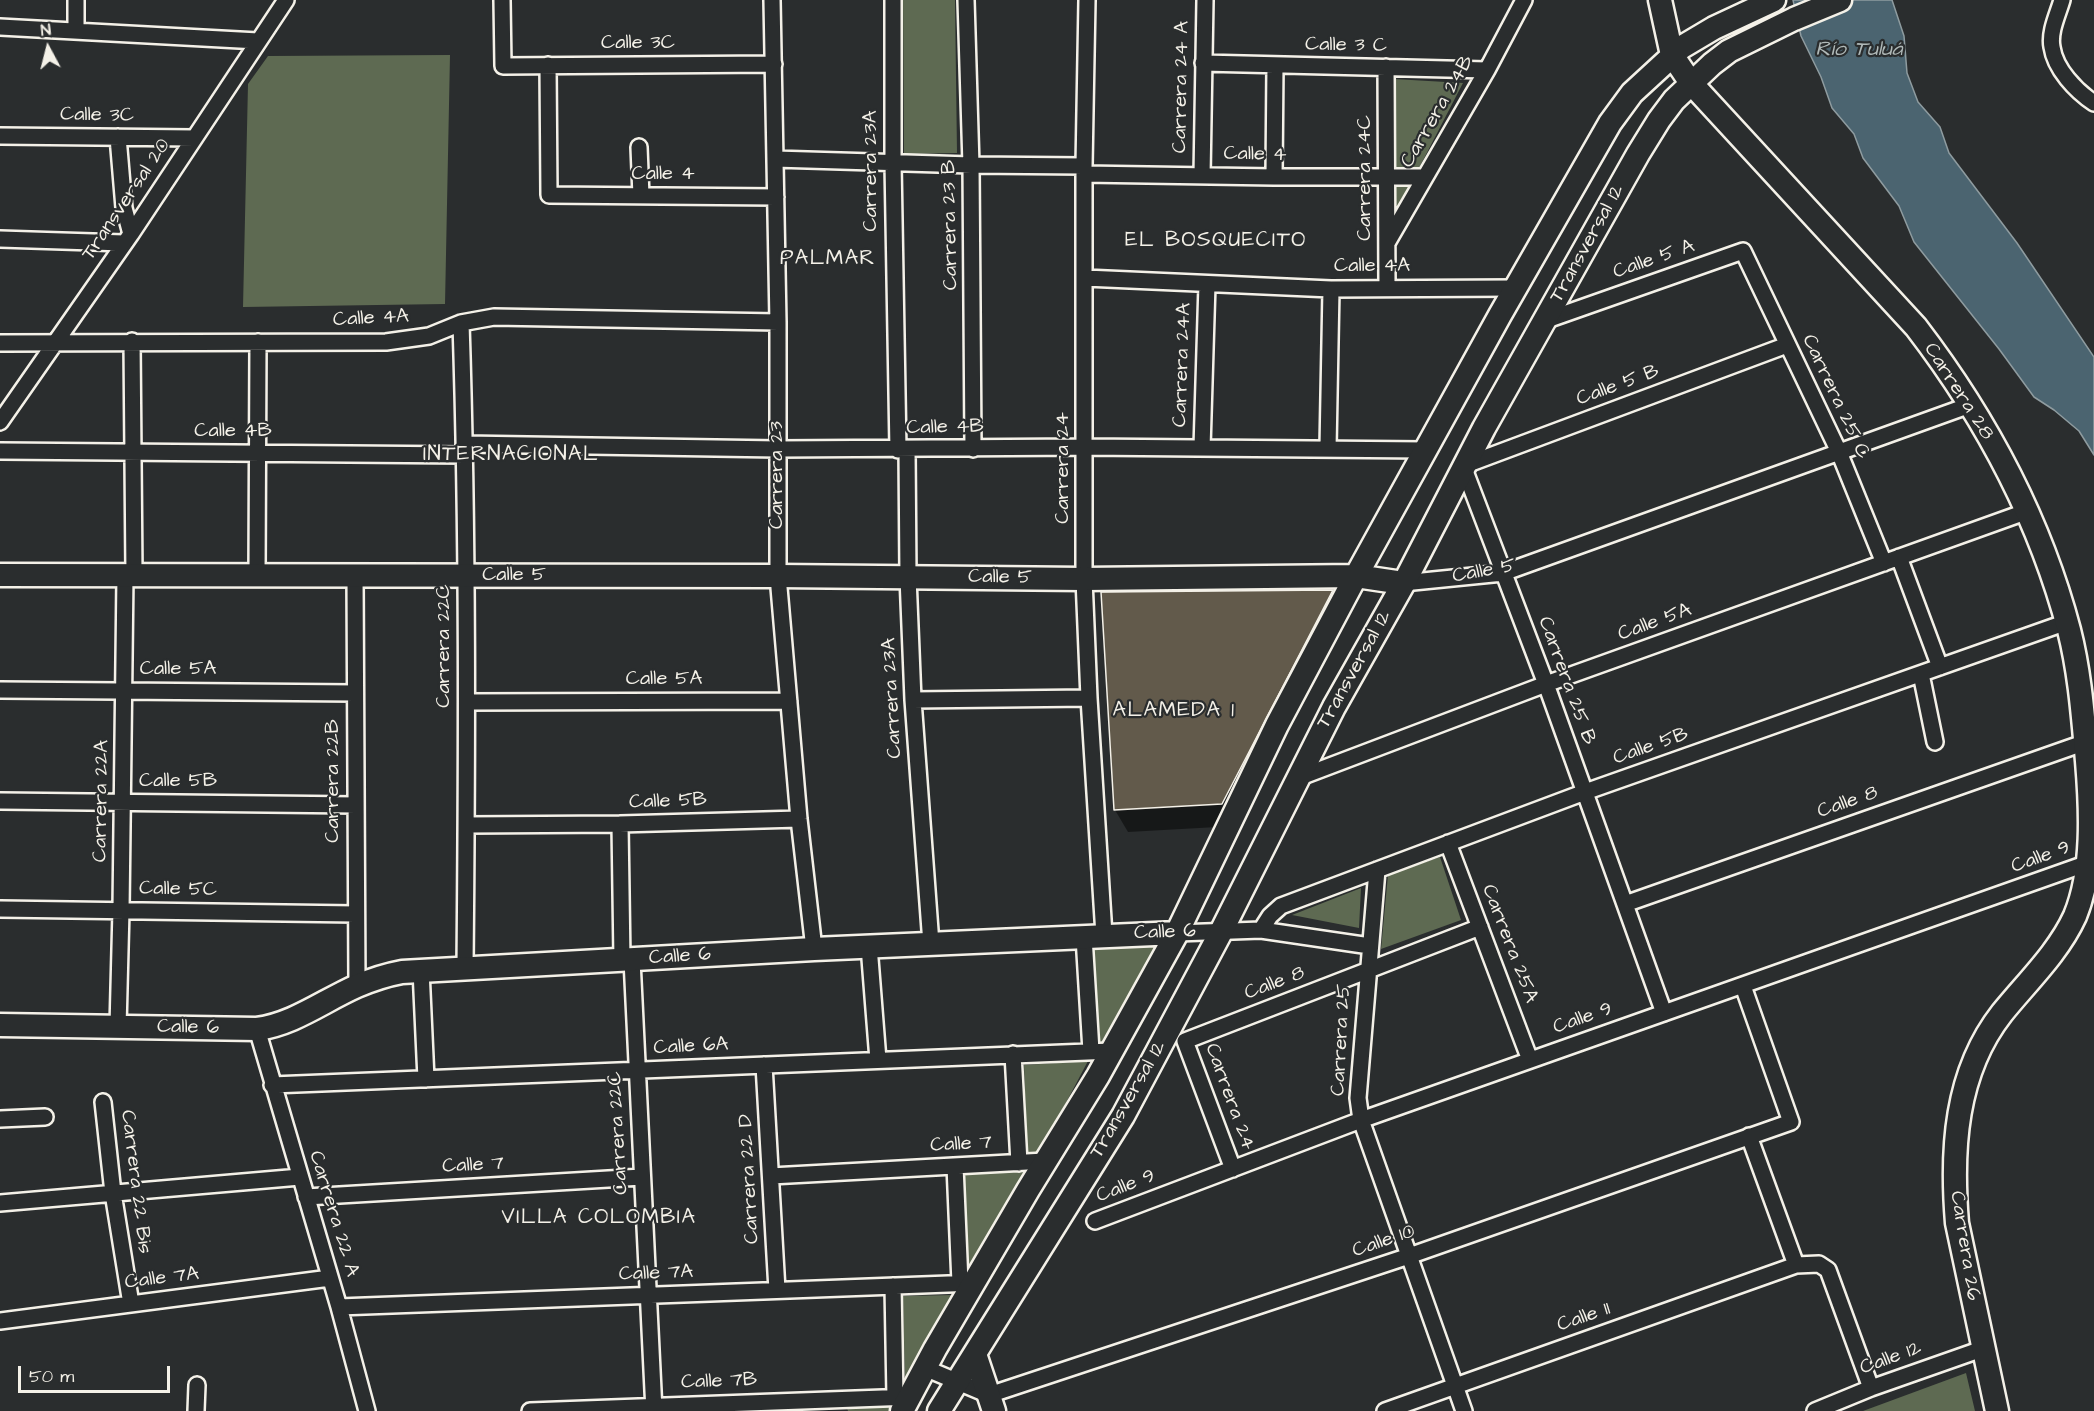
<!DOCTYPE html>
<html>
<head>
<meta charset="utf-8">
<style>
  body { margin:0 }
  #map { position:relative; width:2094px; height:1411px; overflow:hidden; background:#2a2d2e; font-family:"Architects Daughter",sans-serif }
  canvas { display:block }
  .north { position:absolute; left:18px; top:18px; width:60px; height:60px; -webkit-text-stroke:4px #2a2d2e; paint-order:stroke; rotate:353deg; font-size:16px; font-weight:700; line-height:24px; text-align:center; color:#f4f1e8 }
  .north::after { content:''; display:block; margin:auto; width:21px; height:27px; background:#f4f1e8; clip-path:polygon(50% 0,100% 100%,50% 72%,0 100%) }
  .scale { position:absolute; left:18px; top:1366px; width:152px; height:27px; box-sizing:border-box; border:3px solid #f4f1e8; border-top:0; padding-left:8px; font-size:18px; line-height:21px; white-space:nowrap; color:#f4f1e8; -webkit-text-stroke:4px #2a2d2e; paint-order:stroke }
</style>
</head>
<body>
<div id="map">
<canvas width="2094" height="1411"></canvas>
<div class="north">N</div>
<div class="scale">50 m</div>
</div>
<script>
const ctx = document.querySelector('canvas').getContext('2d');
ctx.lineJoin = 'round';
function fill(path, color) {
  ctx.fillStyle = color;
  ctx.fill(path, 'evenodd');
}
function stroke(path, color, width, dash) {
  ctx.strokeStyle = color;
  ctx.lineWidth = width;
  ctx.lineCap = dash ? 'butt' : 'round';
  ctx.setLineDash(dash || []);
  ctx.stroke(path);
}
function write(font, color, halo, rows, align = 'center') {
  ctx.font = font + ' "Architects Daughter",sans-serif';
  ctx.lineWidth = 4.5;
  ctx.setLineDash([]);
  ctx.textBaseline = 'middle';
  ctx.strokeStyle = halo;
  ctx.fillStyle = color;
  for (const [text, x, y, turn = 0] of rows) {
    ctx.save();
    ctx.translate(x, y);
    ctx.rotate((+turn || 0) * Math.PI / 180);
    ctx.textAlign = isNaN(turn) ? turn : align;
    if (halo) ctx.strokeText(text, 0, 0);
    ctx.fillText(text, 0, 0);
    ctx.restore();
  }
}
const green = new Path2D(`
  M 903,0 L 955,0 L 957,153 L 904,154 Z
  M 450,55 L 445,304 L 243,307 L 248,84 L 268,56 Z
  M 1394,79 L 1463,83 L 1419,168 L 1395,169 Z
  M 1394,184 L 1412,185 L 1393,223 Z
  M 1440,857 L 1461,920 L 1381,949 L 1388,875 Z
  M 1361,888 L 1359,928 L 1292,915 Z
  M 1159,942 L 1100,1045 L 1092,945 Z
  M 1088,1061 L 1040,1152 L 1027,1153 L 1024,1065 Z
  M 1028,1171 L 967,1274 L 964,1174 Z
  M 954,1295 L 905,1384 L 903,1296 Z
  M 1966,1373 L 1975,1411 L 1863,1411 Z
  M 895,1406 L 892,1411 L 848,1411 L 847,1408 Z`);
const water = new Path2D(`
  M 1793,0 L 1892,0 L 1904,36 L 1907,73 L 1918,102 L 1940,127 L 1949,153 L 2017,243 L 2094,357 L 2094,455 L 2079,431 L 2054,410 L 2034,397 L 1999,349 L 1914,242 L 1899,206 L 1863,158 L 1854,134 L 1832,108 L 1821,77 L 1801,36 Z`);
const shadow = new Path2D(`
  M 1332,591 L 1345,613 L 1235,826 L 1128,832 L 1115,810 Z`);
const building = new Path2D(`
  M 1333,590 L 1222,804 L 1114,810 L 1101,592 Z`);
const street = new Path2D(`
  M 502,0 L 503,66 L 774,64
  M 772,0 L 778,322 L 778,576 L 799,819 L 814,949
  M 893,0 L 893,163 L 898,450
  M 966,0 L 971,165 L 973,449
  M 1087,0 L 1084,166 L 1084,579 L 1089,698 L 1104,935
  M 2062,0 C 2058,14 2049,32 2052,47 C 2055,69 2076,91 2094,103
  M 0,27 L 258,41
  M 76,31 L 76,0
  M 1203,63 L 1487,70
  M 548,65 L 549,195 L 776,197
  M 1386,67 L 1387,288
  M 0,136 L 194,138
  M 118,137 L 124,208 L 131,234
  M 639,147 L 641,196
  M 775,159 L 971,165 L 1084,166
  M 1084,174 L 1274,177 L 1425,177
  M 1202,176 L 1205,0
  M 1274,177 L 1275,65
  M 0,239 L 124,243
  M 1387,243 L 1487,70 L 1524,0
  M 1085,278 L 1331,289 L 1515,288
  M 1544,321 L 1743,251 L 1839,452 L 1884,563
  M 461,323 C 468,538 467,753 465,968
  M 132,341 L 134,575
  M 0,343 L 386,342 L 429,336 L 461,323 L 494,317 L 778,322
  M 0,422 L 131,234 L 286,0
  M 465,444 L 778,449 L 1085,447 L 1425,450
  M 1202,448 L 1207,284
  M 1328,448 L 1331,289
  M 907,449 L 908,577 L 913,700 L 931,944
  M 0,451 L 465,455
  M 1899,557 L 1940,667
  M 355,575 L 357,986
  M 257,576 L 258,342
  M 1403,583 L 1503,573 L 1970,405
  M 1921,674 L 1935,742
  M 0,690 L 355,693
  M 913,700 L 1089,698
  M 467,702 L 789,701
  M 1298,778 L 1546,684 L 2028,511
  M 0,801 L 356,805
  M 620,824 L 622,960
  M 467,825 L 620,824 L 799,819
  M 1448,843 L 1530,1060
  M 1377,870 L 1358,1098 L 1361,1120 L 1464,1411
  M 1625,904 L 2086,742
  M 0,909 L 355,914
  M 1261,930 L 1270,916 L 1281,906 L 1585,792 L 2067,622
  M 1177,933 L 1261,930 L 1370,946
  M 1084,937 L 1091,1051
  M 869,946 L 878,1060
  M 632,960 L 654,1411
  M 421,970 L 426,1079
  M 1664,1013 L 1546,684 L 1463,466 L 1787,345
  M 118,1027 L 121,910 L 125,575
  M 257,1029 L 339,1307 L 367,1411
  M 1013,1054 L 1019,1163
  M 764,1065 L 777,1290
  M 272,1085 L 1112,1051
  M 103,1102 L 113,1193 L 131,1304
  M 0,1119 L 45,1117
  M 1749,1136 L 1796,1265 L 1819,1264 L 1828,1270 L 1871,1388
  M 955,1166 L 960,1283
  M 1233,1169 L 1185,1041 L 1480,927
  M 771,1176 L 1045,1161
  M 306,1197 L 642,1177
  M 0,1203 L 300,1177
  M 1095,1221 L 1361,1120 L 2088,863
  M 893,1286 L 895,1398
  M 339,1307 L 975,1283
  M 0,1321 L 330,1278
  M 925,1368 L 989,1395 L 1409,1256 L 1791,1122 L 1743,986
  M 196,1411 L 197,1385
  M 530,1411 L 910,1397
  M 1385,1411 L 1796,1265
  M 1815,1411 L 1871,1388 L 1982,1349`);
const secondary = new Path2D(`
  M 1660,0 L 1672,55 L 1691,83 L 1916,327 C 1985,417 2040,520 2069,630 C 2080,673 2083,717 2087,761 C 2091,809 2094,870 2075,916 C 2058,953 2027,982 2002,1013 C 1955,1073 1951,1150 1957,1223 L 1997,1411
  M 0,575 L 778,576 L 1084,579 L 1356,576 L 1403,583
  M 0,1025 L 257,1029 C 294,1024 323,1001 357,986 C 371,980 386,975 402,972 L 814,949 L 1177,933
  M 975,1354 L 994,1411
  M 902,1411 L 935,1349 L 1028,1190 L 1098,1076 L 1177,933 L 1277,725 L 1356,576 L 1500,315 L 1610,123 L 1632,93 L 1682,47 L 1714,28 L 1774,0
  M 939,1411 L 1123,1116 L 1221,932 L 1334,707 L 1405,581 L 1484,428 L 1638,154 L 1659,120 L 1674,100 L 1712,64 L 1729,51 L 1794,19 L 1840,0`);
const streetNames = [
  ["Calle 3C",638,44],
  ["Calle 3 C",1346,46,1],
  ["Carrera 24 A",1182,87,-89],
  ["Carrera 24B",1438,112,-60],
  ["Calle 3C",97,116,1],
  ["Calle 4",1255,155,1],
  ["Carrera 23A",872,171,-90],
  ["Calle 4",663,175],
  ["Carrera 24C",1366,178,-90],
  ["Transversal 20",127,200,-56],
  ["Carrera 23 B",951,225,-91],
  ["Transversal 12",1588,244,-61],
  ["Calle 5 A",1654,260,-19],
  ["Calle 4A",1372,267],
  ["Calle 4A",371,319,-3],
  ["Carrera 24A",1183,365,-88],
  ["Calle 5 B",1618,386,-20],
  ["Carrera 28",1958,392,57],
  ["Carrera 25 C",1835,397,65],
  ["Calle 4B",945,428,-1],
  ["Calle 4B",233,432],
  ["Carrera 24",1064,468,-90],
  ["Carrera 23",778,475,-90],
  ["Calle 5",1484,572,-10],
  ["Calle 5",514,576],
  ["Calle 5",1000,578,1],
  ["Calle 5A",1655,623,-20],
  ["Carrera 22C",445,646,-90],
  ["Calle 5A",178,670],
  ["Transversal 12",1355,670,-61],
  ["Calle 5A",664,680],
  ["Carrera 25 B",1566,681,70],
  ["Carrera 23A",893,698,-93],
  ["Calle 5B",1651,747,-19],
  ["Carrera 22B",334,781,-90],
  ["Calle 5B",178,782],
  ["Carrera 22A",102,801,-89],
  ["Calle 5B",668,802,-2],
  ["Calle 8",1848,803,-19],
  ["Calle 9",2041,858,-20],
  ["Calle 5C",178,890,1],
  ["Calle 6",1165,933,-2],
  ["Carrera 25A",1509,944,69],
  ["Calle 6",680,957,-4],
  ["Calle 8",1275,984,-21],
  ["Calle 9",1583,1019,-19],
  ["Calle 6",188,1028,1],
  ["Carrera 25",1342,1040,-87],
  ["Calle 6A",691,1047,-3],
  ["Carrera 24",1229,1097,70],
  ["Transversal 12",1129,1100,-60],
  ["Carrera 22C",619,1133,-93],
  ["Calle 7",961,1145,-3],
  ["Calle 7",473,1166,-3],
  ["Carrera 22 D",750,1179,-93],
  ["Carrera 22 Bis",135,1182,83],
  ["Calle 9",1126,1187,-21],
  ["Carrera 22 A",333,1214,73],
  ["Calle 10",1384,1242,-19],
  ["Carrera 26",1964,1246,81],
  ["Calle 7A",656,1274,-2],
  ["Calle 7A",162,1279,-7],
  ["Calle 11",1584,1318,-19],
  ["Calle 12",1891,1359,-20],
  ["Calle 7B",719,1382,-2]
];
const waterNames = [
  ["Río Tuluá",1859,51]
];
const neighbourhoodNames = [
  ["EL BOSQUECITO",1216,242],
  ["PALMAR",828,260],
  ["INTERNACIONAL",511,456],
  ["ALAMEDA 1",1174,712],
  ["VILLA COLOMBIA",599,1219]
];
fill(green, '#5e6a52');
fill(water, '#4b6470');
stroke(water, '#8f9ca0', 1.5);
fill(shadow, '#0007');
fill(building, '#625a4b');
stroke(building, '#f4f1e8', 1.5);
stroke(street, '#f4f1e8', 20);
stroke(secondary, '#f4f1e8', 27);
stroke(street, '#2a2d2e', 15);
stroke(secondary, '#2a2d2e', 22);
write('20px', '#f4f1e8', '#2a2d2e', streetNames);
write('italic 21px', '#b0b9b8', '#2a2d2e', waterNames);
ctx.letterSpacing = '1.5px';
write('21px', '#f4f1e8', '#2a2d2e', neighbourhoodNames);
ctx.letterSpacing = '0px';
</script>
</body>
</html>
